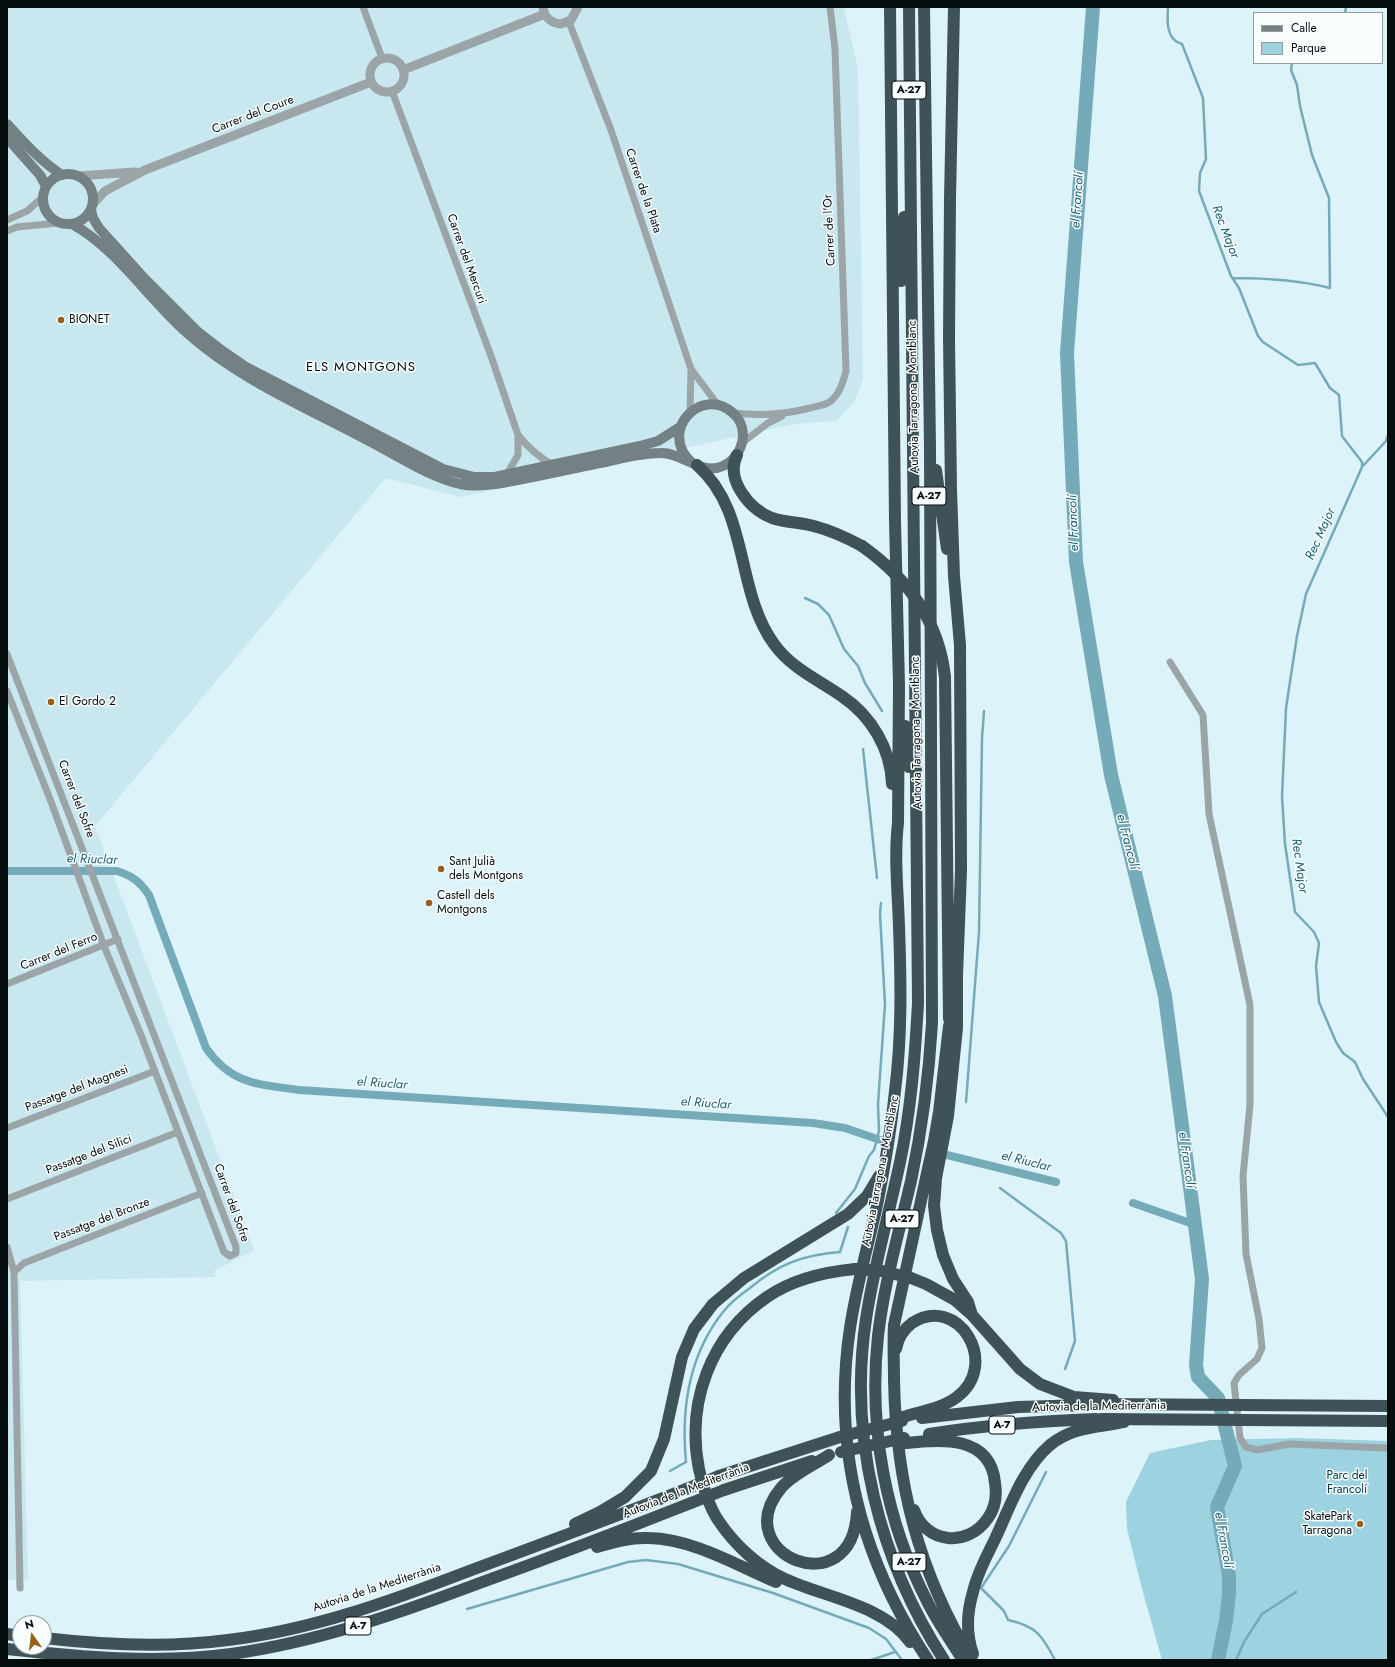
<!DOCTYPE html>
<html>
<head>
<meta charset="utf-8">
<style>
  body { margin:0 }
  #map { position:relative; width:1395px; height:1667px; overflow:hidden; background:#ddf3fa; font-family:Jost,sans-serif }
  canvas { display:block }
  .frame { position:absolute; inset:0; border:8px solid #060d0f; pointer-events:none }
  .legend { position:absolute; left:1253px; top:12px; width:130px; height:52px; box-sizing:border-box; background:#f8fdfe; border:1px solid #979d9e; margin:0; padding:5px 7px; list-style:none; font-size:12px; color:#060d0f }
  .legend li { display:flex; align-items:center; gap:8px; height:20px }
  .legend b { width:20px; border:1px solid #979d9e }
  .north { position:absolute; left:12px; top:1615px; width:40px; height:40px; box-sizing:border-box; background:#f8fdfe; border:1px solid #979d9e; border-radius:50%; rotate:346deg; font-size:11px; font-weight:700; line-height:16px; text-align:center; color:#060d0f }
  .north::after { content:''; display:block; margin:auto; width:14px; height:18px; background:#976019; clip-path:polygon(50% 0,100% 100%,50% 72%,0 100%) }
</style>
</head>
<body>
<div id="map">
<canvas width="1395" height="1667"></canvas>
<div class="frame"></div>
<ul class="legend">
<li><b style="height:5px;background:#738185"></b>Calle</li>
<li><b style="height:11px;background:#9dd2e1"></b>Parque</li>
</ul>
<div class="north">N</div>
</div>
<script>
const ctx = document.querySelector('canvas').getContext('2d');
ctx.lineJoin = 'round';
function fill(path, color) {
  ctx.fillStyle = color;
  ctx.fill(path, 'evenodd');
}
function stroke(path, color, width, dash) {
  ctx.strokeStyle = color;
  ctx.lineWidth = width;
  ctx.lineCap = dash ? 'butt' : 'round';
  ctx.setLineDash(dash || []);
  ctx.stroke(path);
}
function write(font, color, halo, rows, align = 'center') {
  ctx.font = font + ' Jost,sans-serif';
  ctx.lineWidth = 3;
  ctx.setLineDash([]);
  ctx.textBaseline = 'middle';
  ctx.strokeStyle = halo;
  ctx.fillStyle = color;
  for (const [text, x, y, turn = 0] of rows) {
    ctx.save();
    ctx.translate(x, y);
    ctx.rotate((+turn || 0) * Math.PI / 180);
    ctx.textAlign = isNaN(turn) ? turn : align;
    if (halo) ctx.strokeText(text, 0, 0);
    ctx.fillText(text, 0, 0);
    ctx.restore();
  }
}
const built = new Path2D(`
  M 7,7 L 844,7 L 858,69 L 863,379 L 854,403 L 836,421 L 795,424 L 461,497 L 386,478 L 95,826 L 254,1250 L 214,1271 L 216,1277 L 20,1281 L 28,1579 L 7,1580 Z`);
const green = new Path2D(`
  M 1298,1438 L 1388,1441 L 1388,1660 L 1162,1660 L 1141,1585 L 1127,1529 L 1126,1502 L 1150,1453 L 1211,1440 Z`);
const stream = new Path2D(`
  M 1168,7 C 1167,21 1166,40 1182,44 L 1203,98 L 1206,159 L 1200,173 L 1199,191 L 1231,276 L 1239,288 L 1258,336 L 1263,342 L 1298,365 L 1315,363 L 1330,388 L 1339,395 L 1342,436 L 1362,462 L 1362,467 L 1306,594 L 1297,636 L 1286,708 L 1282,797 L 1285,844 L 1295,912 L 1314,932 L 1319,943 L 1316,966 L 1319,1002 L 1336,1042 L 1343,1053 L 1355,1062 L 1363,1079 L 1388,1117
  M 1345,13 L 1346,7
  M 1233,278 C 1265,278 1299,280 1330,288 L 1329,198 L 1312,155 L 1300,106 L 1297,85 L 1291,70 L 1292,63
  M 1362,467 L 1386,441 L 1388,435
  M 805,598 L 818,604 L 829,615 L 844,649 L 858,666 L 865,683 L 882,711
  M 863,749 L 877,878
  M 966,1102 L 979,932 L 982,738 L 984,711
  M 1000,1188 L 1061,1233 L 1066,1241 L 1075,1341 L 1065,1369
  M 836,1213 L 855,1189 L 869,1156 L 874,1150 L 879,1131 L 878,1104 L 885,1004 L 880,914 L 881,903
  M 670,1471 L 686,1462 C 681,1409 689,1355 723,1312 C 730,1303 740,1295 750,1288 C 779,1264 802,1255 840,1252 L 848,1227
  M 1046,1472 L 1009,1546 L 981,1588 L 1004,1611 L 1008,1620 C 1036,1626 1042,1635 1055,1660
  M 467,1609 L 628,1562 L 646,1560 L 678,1564 L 773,1593 L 869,1628 L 886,1639 L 902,1660
  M 871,1660 L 895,1652
  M 1236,1660 L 1244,1642 L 1262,1614 L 1296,1592`);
const canal = new Path2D(`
  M 7,871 L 117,871 C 133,876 140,882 149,895 L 206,1048 C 232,1085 258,1084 299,1090 L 813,1123 L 845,1128 L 883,1141
  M 943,1154 L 1056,1182
  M 1133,1203 L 1196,1225`);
const river = new Path2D(`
  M 1093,7 L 1067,353 L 1076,562 L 1111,775 L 1165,996 L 1202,1279 L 1196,1365 L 1198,1377 L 1218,1398 L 1235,1466 L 1217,1507 L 1229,1576 L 1229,1594 L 1226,1621 L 1218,1660`);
const minor = new Path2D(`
  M 363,7 L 382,58
  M 569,22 L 611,130 L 691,369 L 718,405
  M 392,91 L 491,356 L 518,435 L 518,455 L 507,474
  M 7,220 L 27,211 L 43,197
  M 7,231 L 17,227 L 58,223
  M 690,412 L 691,369
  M 733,413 C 761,416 784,415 810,408 C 818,406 828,405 833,399 C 841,391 843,381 846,371 L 835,49 L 830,7
  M 518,435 C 528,448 539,457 553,465
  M 742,443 L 768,423 L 782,416
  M 7,654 L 236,1247 L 236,1253 L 230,1256 L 224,1252 L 141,1035 L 104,946 L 50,799 L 7,691
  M 1170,662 L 1203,715 L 1209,814 L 1250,1005 L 1250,1105 L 1243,1176 L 1246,1254 L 1259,1319 L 1262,1348 L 1257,1359 L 1239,1375 L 1234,1383 L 1240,1438 L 1246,1447 L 1257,1450 L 1289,1444 L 1388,1448
  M 7,984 L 118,939
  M 7,1128 L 155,1071
  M 7,1199 L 178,1132
  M 7,1247 L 14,1272 L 20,1588
  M 14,1272 L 24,1263 L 202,1193`);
const tertiary = new Path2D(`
  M 543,7 C 544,17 551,23 561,24 L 571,20 L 578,7
  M370 75a17 17 0 1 1 34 0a17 17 0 1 1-34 0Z
  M 403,70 L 545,14
  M 78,176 L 135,172
  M 93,204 L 105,191 L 145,170 L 371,82`);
const secondary = new Path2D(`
  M 7,124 C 24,142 40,161 62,175
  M 7,138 L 40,175 L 46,186
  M43 199a25 25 0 1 1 50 0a25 25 0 1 1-50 0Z
  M 91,210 L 93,218 L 99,228 L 145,279 L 198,332 L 220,349 L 246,367 L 443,469 L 474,477 L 495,477 L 640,446 L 658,441 L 680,427
  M 72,224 C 115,247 148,298 186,332 C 238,379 305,407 367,440 C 397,455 427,476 460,484 C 474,487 488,485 502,483 C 535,477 567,470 600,463 C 620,459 640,453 660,453 C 682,452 701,476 723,466 C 744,456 750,428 733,413 C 701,385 658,431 691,462`);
const motorway = new Path2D(`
  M 890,7 L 895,521 L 899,685 L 898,823 C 894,857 898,892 899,927 C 901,981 902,1036 895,1091 C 891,1130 884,1171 876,1210 C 867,1249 856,1288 850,1328 C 832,1448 861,1559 928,1660
  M 909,7 L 918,1003 C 915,1057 911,1110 900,1162 C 889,1214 874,1266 866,1319 C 848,1438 879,1560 944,1660
  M 924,7 L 930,447 L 932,1023 C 929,1076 922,1129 911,1181 C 899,1232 884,1284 878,1336 C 868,1428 886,1522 928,1603 C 938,1623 951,1641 963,1660
  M 954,7 L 950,199 L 949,338 L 951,490 L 954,576 L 960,645 L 961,870 L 957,976 L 957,1028 L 948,1116 L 936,1178 L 934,1206 L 937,1230 L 943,1255 L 953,1279 L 968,1302 L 972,1315
  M 901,281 L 904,217
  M 737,455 C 725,479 749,509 772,518 C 786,523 802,522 817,527 C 833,531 847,538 862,546
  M 697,465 C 750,511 735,591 774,644 C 792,669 819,680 843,697 C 871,716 891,749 892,784
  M 936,470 L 947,549
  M 945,677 L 949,1019
  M 905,726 L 909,767
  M 949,1026 L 939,1112 L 934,1141 L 894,1325 C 893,1344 894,1361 894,1380 C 896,1483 918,1571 972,1660
  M 855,1269 C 824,1272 793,1279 767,1297 C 710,1336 686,1403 699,1469 C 703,1486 708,1505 718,1520 C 734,1544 758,1567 785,1579 C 824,1597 884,1605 910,1642
  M 911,1278 L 926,1284 L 955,1300 L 972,1315 L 1020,1369 L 1040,1384 L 1074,1397 L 1113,1400
  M 896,1349 C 898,1338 904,1329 912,1323 C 958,1293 1001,1364 957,1397 C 941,1409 921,1411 903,1417
  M 1241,1405 L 1388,1406
  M 922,1418 L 1018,1407 L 1087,1405
  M 1242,1420 L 1388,1421
  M 929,1434 C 985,1425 1040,1421 1096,1419
  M 906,1443 C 940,1439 991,1435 995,1483 C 997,1495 995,1508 988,1518 C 968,1548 926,1544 914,1510
  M 829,1455 C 814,1465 793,1474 781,1488 C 726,1554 852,1607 857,1512
  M 719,1476 L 840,1437
  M 724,1490 L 812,1461
  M 575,1524 L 600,1512 L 625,1497 L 651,1471 L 664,1439 L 682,1357 L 694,1329 L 713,1304 L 744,1278 L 848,1214 L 867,1196 L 879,1176
  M 597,1547 C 614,1542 631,1537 649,1538 C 693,1539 736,1565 776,1582
  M 7,1634 L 20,1636
  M 44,1638 C 104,1645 168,1648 228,1640 C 312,1630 391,1601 469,1571 C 542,1544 614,1517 686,1489
  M 7,1649 C 80,1657 157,1664 231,1654 C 317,1642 397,1614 477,1584 C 549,1558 620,1531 691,1503
  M 973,1654 C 966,1634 967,1612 973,1592 C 977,1573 987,1556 995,1539 C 1010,1507 1023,1468 1050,1445 C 1074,1426 1097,1428 1124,1422`);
const motorwayBridge = new Path2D(`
  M 862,546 C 907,578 939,621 945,677
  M 855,1269 L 882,1271 L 911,1278
  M 1098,1404 L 1241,1405
  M 1101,1419 L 1242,1420
  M 840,1437 L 902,1421
  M 841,1452 L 904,1438
  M 686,1489 L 719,1476
  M 691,1503 L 724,1490`);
const markers = [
  [61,320,4,"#976019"],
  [51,702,4,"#976019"],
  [441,869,4,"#976019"],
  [429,903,4,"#976019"],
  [1360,1524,4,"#976019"]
];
const shields = [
  [909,90,34],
  [929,496,34],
  [902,1219,34],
  [1002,1425,26],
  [909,1562,34],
  [358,1626,26]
];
const shieldNames = [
  ["A-27",909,90],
  ["A-27",929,496],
  ["A-27",902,1219],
  ["A-7",1002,1425],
  ["A-27",909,1562],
  ["A-7",358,1626]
];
const streetNames = [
  ["Carrer del Coure",253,115,-21],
  ["Carrer de la Plata",643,191,71],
  ["Carrer de l'Or",830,230,-93],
  ["Carrer del Mercuri",466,259,70],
  ["Autovia Tarragona - Montblanc",914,397,-91],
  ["Autovia Tarragona - Montblanc",917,733,-91],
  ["Carrer del Sofre",76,799,69],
  ["Carrer del Ferro",59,952,-22],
  ["Passatge del Magnesi",77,1089,-21],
  ["Passatge del Silici",89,1155,-21],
  ["Autovia Tarragona - Montblanc",881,1171,-79],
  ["Carrer del Sofre",231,1203,70],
  ["Passatge del Bronze",102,1220,-21],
  ["Autovia de la Mediterrània",1099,1407,-1],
  ["Autovia de la Mediterrània",686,1491,-21],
  ["Autovia de la Mediterrània",377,1588,-18]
];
const poiNames = [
  ["BIONET",69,320],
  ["El Gordo 2",59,702],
  ["Sant Julià",449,862],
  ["dels Montgons",449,876],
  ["Castell dels",437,896],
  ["Montgons",437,910],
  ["SkatePark",1352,1517,"right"],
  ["Tarragona",1352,1531,"right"]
];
const parkNames = [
  ["Parc del",1347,1476],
  ["Francolí",1347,1490]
];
const waterNames = [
  ["el Francolí",1078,200,-86],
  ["Rec Major",1225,232,69],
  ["el Francolí",1074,523,-92],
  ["Rec Major",1321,534,-66],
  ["el Francolí",1127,842,76],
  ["el Riuclar",92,860,2],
  ["Rec Major",1299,866,82],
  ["el Riuclar",382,1084,4],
  ["el Riuclar",706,1104,4],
  ["el Francolí",1186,1160,82],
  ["el Riuclar",1026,1162,14],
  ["el Francolí",1223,1540,80]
];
const neighbourhoodNames = [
  ["ELS MONTGONS",361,368]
];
fill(built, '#c8e7ef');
fill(green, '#9dd2e1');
stroke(stream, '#75aab9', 2.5);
stroke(canal, '#75aab9', 8);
stroke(river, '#75aab9', 14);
stroke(minor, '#9ba5a7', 7);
stroke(tertiary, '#9ba5a7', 9);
stroke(secondary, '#738185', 10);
stroke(motorway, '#3f5257', 12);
stroke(motorwayBridge, '#3f5257', 12);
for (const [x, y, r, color] of markers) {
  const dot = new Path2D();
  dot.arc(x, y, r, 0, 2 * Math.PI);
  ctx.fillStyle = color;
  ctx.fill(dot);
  stroke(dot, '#f8fdfe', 1.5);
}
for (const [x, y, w] of shields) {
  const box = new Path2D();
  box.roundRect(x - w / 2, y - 9, w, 18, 3);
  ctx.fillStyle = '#f8fdfe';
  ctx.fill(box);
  stroke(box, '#060d0f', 1);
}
write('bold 11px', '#060d0f', null, shieldNames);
write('12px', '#060d0f', '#f8fdfe', streetNames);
write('12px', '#060d0f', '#f8fdfe', poiNames, 'left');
write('12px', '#013540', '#f8fdfe', parkNames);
write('italic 13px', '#195f70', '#f8fdfe', waterNames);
ctx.letterSpacing = '1px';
write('13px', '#060d0f', '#f8fdfe', neighbourhoodNames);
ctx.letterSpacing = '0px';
</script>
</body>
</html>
